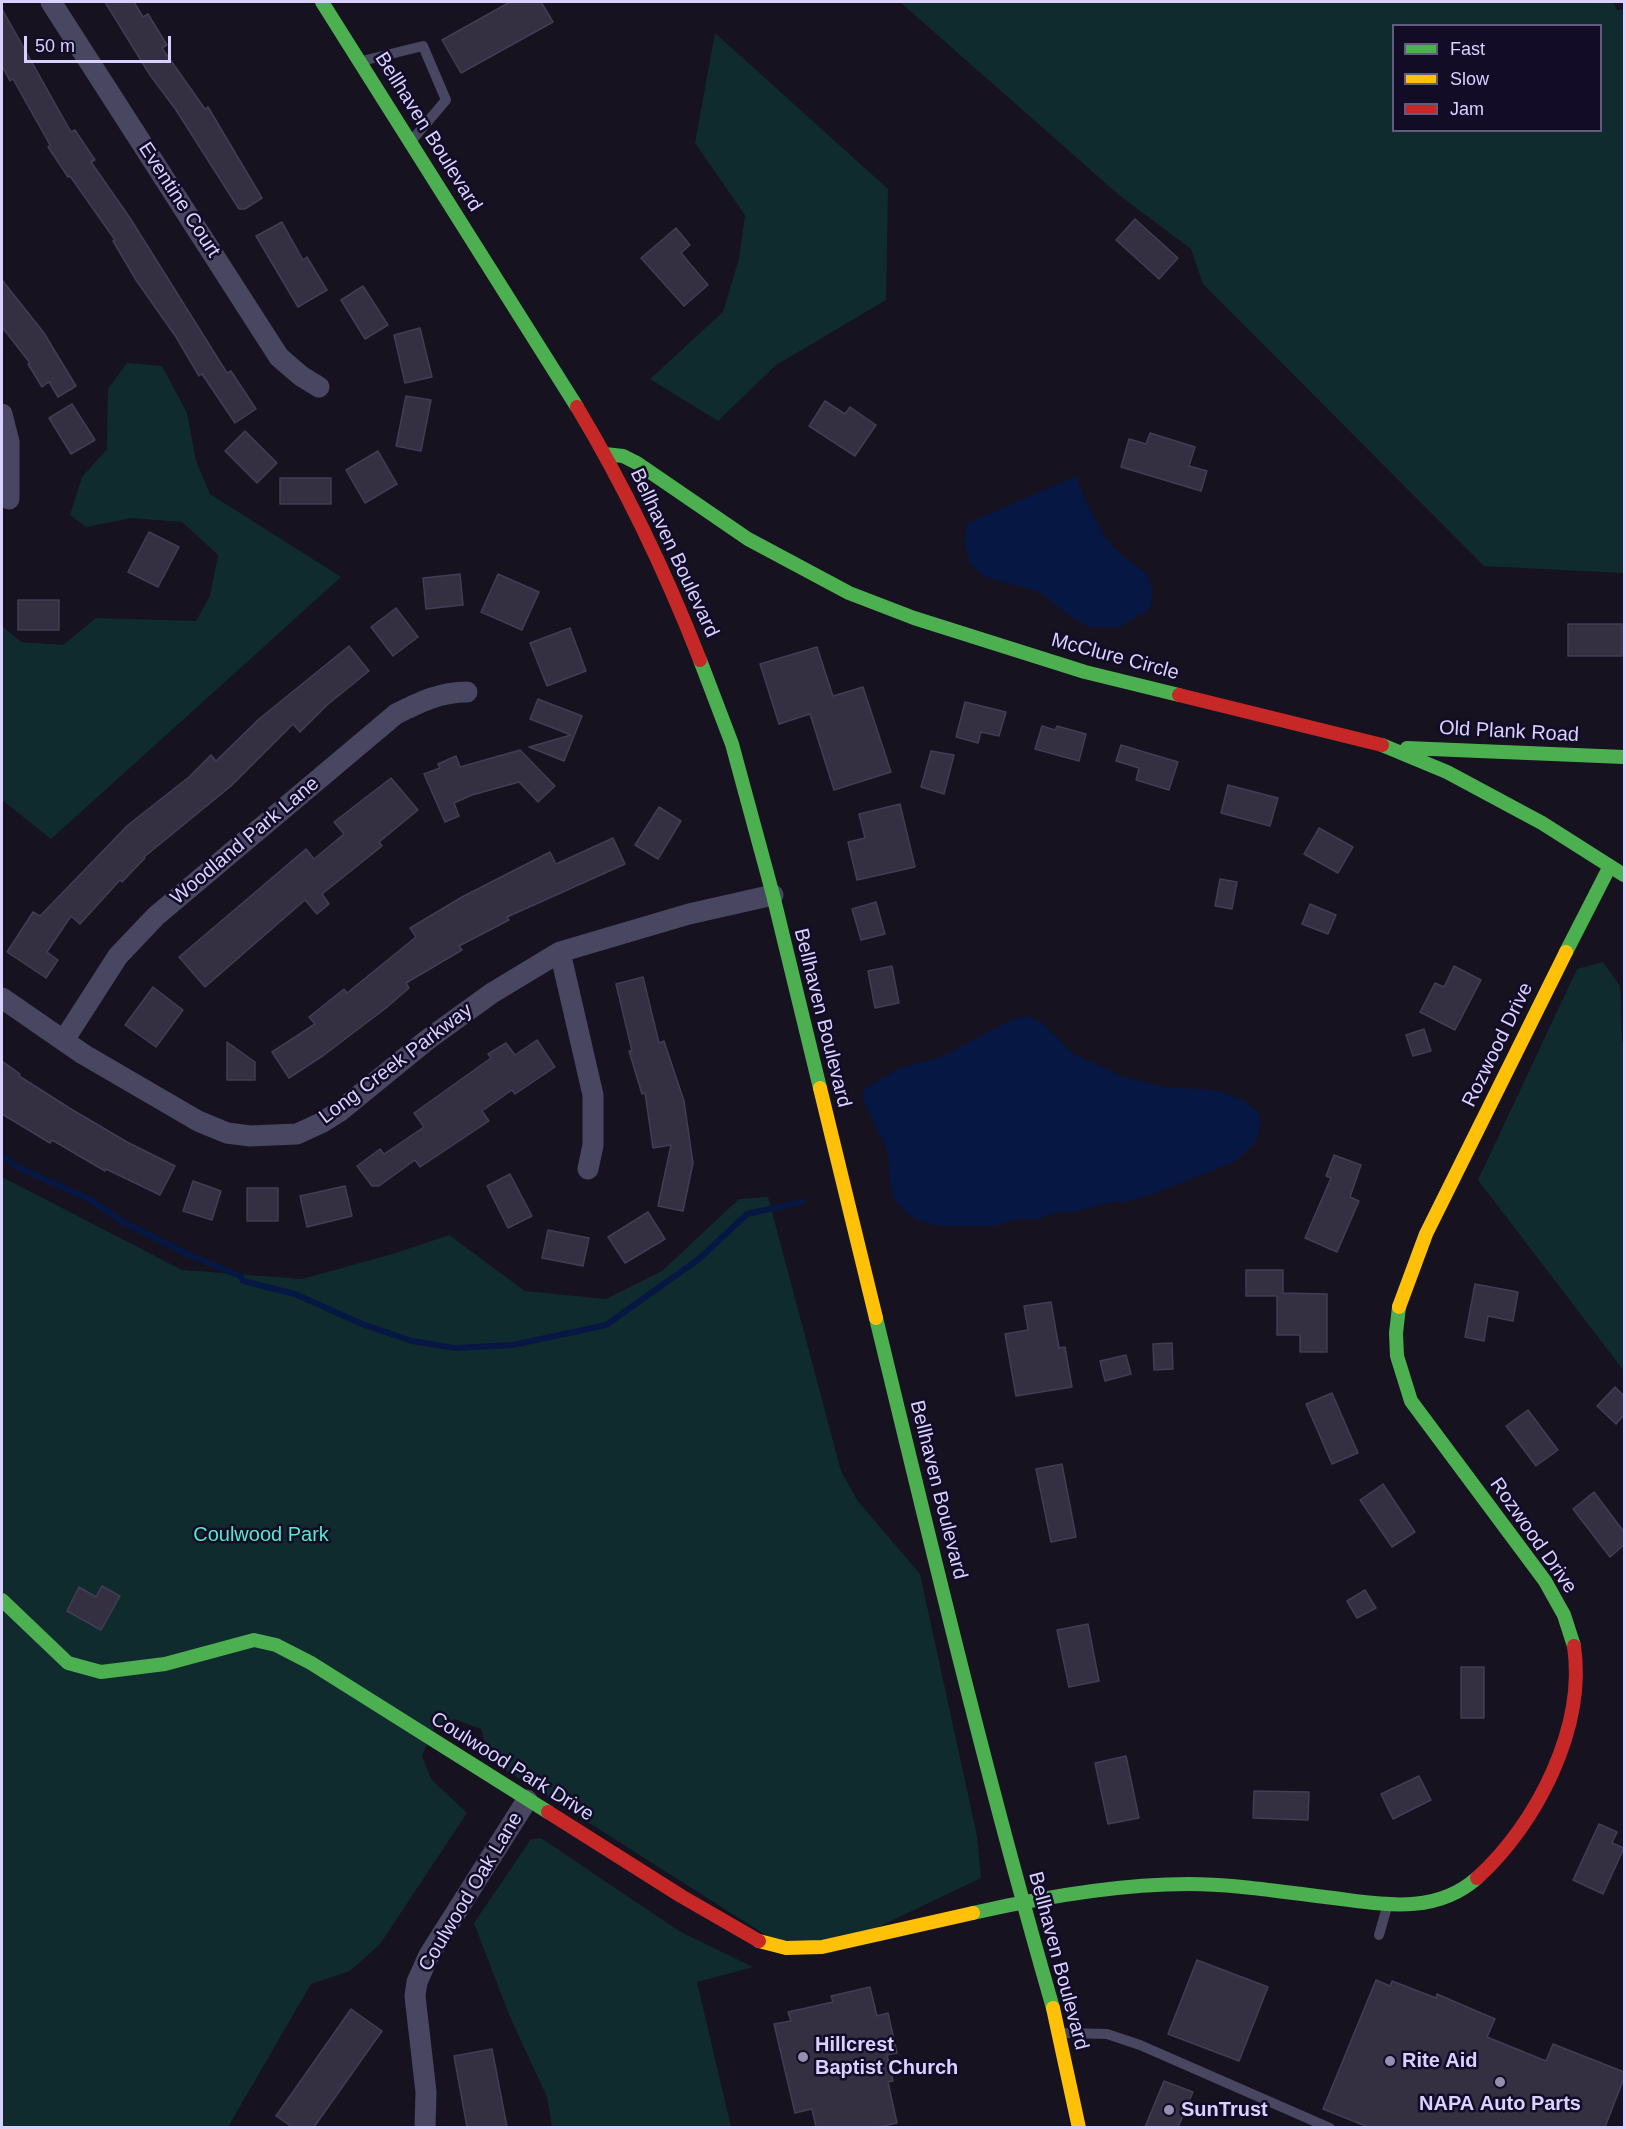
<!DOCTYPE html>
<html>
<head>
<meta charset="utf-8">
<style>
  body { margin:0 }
  #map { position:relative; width:1626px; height:2129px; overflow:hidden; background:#161220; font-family:Helvetica,sans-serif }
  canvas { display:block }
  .frame { position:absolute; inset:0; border:3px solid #d9d1ff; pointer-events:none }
  .legend { position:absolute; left:1392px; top:24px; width:210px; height:108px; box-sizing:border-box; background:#120c26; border:2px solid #625b7d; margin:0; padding:8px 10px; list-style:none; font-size:18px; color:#d9d1ff }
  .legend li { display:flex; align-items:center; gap:12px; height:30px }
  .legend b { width:30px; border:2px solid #625b7d }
  .scale { position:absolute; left:24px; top:36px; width:147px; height:27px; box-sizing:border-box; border:3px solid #d9d1ff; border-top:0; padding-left:8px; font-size:18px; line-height:21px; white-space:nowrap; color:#d9d1ff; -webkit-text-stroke:4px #120c26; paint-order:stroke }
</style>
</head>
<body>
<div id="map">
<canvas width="1626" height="2129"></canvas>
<div class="frame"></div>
<ul class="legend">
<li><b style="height:8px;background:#4caf50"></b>Fast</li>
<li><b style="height:8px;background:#ffc107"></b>Slow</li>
<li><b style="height:8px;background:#c62828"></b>Jam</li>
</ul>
<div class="scale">50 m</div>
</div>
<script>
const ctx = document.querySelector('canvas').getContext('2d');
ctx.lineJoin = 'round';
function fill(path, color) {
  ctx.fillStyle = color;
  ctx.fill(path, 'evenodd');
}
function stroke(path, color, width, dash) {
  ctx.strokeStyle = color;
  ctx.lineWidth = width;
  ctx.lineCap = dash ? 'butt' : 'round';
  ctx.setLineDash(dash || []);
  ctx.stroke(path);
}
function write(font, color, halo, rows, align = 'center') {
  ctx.font = font + ' Helvetica,sans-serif';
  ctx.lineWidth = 5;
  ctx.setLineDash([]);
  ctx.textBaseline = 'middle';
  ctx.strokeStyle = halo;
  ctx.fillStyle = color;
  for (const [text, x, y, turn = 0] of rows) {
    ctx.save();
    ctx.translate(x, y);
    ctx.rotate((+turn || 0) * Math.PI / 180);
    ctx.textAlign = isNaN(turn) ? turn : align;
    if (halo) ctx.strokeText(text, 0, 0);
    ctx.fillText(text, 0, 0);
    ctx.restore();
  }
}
const green = new Path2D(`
  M 900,2 L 1613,2 L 1617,10 L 1624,10 L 1624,573 L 1484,566 L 1203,284 L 1191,249 L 1119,195 ZM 1394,26 L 1600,26 L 1600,130 L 1394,130 Z
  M 715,33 L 888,189 L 886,300 L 776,365 L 718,421 L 650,379 L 723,312 L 739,259 L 745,215 L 695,143 Z
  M 127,363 L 162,366 L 187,413 L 196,461 L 210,494 L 341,577 L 51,839 L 2,800 L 2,616 L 2,626 L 21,642 L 63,645 L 96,618 L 196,621 L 210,596 L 218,555 L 182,522 L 131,518 L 86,527 L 70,515 L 82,477 L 107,449 L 108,389 Z
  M 1603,962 L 1620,986 L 1622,1041 L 1624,1043 L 1624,1371 L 1478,1180 L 1577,969 Z
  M 2,1177 L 182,1270 L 302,1279 L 396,1253 L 449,1235 L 525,1291 L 606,1299 L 662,1271 L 739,1199 L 768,1197 L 841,1471 L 857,1500 L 920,1574 L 977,1836 L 981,1878 L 851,1940 L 786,1948 L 490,1760 L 481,1729 L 454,1719 L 435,1727 L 422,1756 L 431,1779 L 467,1813 L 380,1944 L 350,1971 L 311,1984 L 228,2127 L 2,2127 Z
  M 541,1838 L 679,1931 L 753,1967 L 697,1982 L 731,2127 L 552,2127 L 547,2097 L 510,2017 L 474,1923 L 531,1839 Z`);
const water = new Path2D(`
  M 1076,476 L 1087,504 L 1107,540 L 1121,555 L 1146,573 L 1153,591 L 1151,604 L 1146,612 L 1119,627 L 1090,627 L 1069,616 L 1040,592 L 983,576 L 970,563 L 965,543 L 966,524 Z
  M 1028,1016 L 1042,1023 L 1071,1052 L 1121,1076 L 1164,1087 L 1215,1090 L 1243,1100 L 1258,1112 L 1261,1123 L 1256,1141 L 1236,1161 L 1153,1194 L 1124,1202 L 1110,1202 L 1074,1212 L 1059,1212 L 1038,1219 L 1016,1219 L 995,1226 L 937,1226 L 916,1219 L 903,1210 L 892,1195 L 887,1150 L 866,1107 L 862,1095 L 864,1089 L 898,1069 L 941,1057 L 1011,1020 Z`);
const stream = new Path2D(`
  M 2,1155 L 17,1167 L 89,1199 L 125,1223 L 189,1255 L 240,1276 L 243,1281 L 295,1294 L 362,1324 L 412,1341 L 455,1348 L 513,1345 L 606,1325 L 699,1259 L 747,1214 L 802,1202`);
const building = new Path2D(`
  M 105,2 L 134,2 L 143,17 L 148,14 L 167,45 L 162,48 L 205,109 L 208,107 L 262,198 L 245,209 L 239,209 L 176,110 L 150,75 Z
  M 510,2 L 541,2 L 553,22 L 461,73 L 442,40 Z
  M 2,9 L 71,132 L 75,130 L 95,160 L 91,162 L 130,218 L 227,373 L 231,371 L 256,409 L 235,423 L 202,374 L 199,376 L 176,337 L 136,280 L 113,241 L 115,240 L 70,176 L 68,177 L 48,147 L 50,145 L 13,79 L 10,81 L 2,66 Z
  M 1135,219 L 1178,258 L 1159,279 L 1116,240 Z
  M 282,222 L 303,260 L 307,257 L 327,290 L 298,307 L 256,236 Z
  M 676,228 L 690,245 L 681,253 L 708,285 L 684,306 L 641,258 Z
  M 2,280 L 44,333 L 76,386 L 58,397 L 49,382 L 42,387 L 28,364 L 30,363 L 2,327 Z
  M 363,286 L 388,325 L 365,339 L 341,300 Z
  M 420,328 L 432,377 L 405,383 L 394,335 Z
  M 406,396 L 431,400 L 421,451 L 396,446 Z
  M 825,401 L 845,414 L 850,407 L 876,425 L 855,456 L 809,426 Z
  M 72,404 L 95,440 L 71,454 L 49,418 Z
  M 245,431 L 277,463 L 257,483 L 225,451 Z
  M 1150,433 L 1195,447 L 1189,466 L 1207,471 L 1201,491 L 1121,467 L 1129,439 L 1146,444 Z
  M 378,451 L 397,484 L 365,503 L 346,470 Z
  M 280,478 L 331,478 L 331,504 L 280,504 Z
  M 149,532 L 179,547 L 158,587 L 128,572 Z
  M 460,574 L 463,605 L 426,609 L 423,578 Z
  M 498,574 L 539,592 L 522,630 L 481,612 Z
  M 18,600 L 59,600 L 59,630 L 18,630 Z
  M 396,608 L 418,637 L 393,656 L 371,627 Z
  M 1568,624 L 1622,624 L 1622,656 L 1568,656 Z
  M 570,628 L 586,671 L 547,686 L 530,643 Z
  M 349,646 L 369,671 L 327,705 L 300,732 L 293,724 L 231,786 L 144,857 L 145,858 L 122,882 L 120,880 L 80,924 L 71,916 L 47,952 L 58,960 L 46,978 L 7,952 L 33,912 L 40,916 L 128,825 L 189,777 L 211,755 L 216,761 L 259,719 Z
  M 817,647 L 833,696 L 863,687 L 891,772 L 834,790 L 810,714 L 779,724 L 760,664 Z
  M 538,699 L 582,716 L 564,761 L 529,747 L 571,735 L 530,719 Z
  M 965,702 L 1006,712 L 999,736 L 981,732 L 978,743 L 956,737 Z
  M 1042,726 L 1055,730 L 1057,726 L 1086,734 L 1079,761 L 1035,749 Z
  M 1121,745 L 1178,762 L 1169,790 L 1136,780 L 1139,768 L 1116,761 Z
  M 520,750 L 555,786 L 538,802 L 519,782 L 472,795 L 454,803 L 459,816 L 445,822 L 424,774 L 440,768 L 438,764 L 456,756 L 460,767 Z
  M 931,751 L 954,755 L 944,794 L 921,787 Z
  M 391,778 L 418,810 L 379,842 L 382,846 L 322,894 L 329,904 L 317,914 L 305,900 L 205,987 L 179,957 L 306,849 L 314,859 L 344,834 L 334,822 Z
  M 1228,785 L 1278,798 L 1270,826 L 1221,813 Z
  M 900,804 L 915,867 L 857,880 L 848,842 L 865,838 L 859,814 Z
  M 659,807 L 681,821 L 658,859 L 635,845 Z
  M 1319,828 L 1353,847 L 1338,873 L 1304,854 Z
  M 613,838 L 625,864 L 507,917 L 509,920 L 459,946 L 462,950 L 406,983 L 409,988 L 386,1008 L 324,1055 L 289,1078 L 272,1052 L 315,1024 L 309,1017 L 344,989 L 347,993 L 416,937 L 410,928 L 462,897 L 550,852 L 556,864 Z
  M 1220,879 L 1237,882 L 1232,909 L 1215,906 Z
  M 876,902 L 885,934 L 861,940 L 852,909 Z
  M 1310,904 L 1336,915 L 1328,934 L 1302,924 Z
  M 892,966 L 899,1003 L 875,1008 L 868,971 Z
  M 1454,966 L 1481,980 L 1455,1030 L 1420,1012 L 1435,983 L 1444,987 Z
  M 643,977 L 659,1043 L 664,1041 L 684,1101 L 693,1163 L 683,1211 L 658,1206 L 671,1145 L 653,1148 L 645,1093 L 642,1094 L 629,1051 L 632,1051 L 616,984 Z
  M 153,987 L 183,1010 L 156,1047 L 125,1025 Z
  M 1424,1029 L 1431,1051 L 1413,1056 L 1406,1035 Z
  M 537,1040 L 555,1067 L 515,1094 L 512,1090 L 482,1111 L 489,1121 L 420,1167 L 415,1160 L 379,1186 L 372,1186 L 357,1166 L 380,1149 L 384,1154 L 424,1127 L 414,1113 L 491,1058 L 488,1054 L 506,1043 L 515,1055 Z
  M 227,1042 L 255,1062 L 255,1080 L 227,1080 Z
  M 2,1061 L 20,1074 L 19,1076 L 71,1109 L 127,1142 L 175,1166 L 160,1195 L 106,1169 L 105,1171 L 52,1140 L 50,1143 L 2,1114 Z
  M 1334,1155 L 1361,1165 L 1350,1197 L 1359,1201 L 1337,1252 L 1305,1238 L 1331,1178 L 1326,1176 Z
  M 510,1174 L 532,1216 L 508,1228 L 487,1186 Z
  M 193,1181 L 221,1191 L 212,1220 L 183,1211 Z
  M 345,1186 L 352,1216 L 307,1227 L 300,1196 Z
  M 247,1188 L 278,1188 L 278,1221 L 247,1221 Z
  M 648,1212 L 665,1239 L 625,1263 L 608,1237 Z
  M 548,1230 L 589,1238 L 583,1266 L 542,1258 Z
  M 1246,1270 L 1283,1270 L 1283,1293 L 1327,1294 L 1327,1352 L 1300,1352 L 1300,1335 L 1277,1335 L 1277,1296 L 1246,1296 Z
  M 1475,1284 L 1518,1292 L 1513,1321 L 1488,1316 L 1484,1341 L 1465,1337 Z
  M 1051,1302 L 1059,1348 L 1065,1347 L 1072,1387 L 1016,1396 L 1005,1334 L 1028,1330 L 1024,1306 Z
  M 1172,1343 L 1173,1369 L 1154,1370 L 1153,1344 Z
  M 1126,1355 L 1131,1374 L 1105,1381 L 1100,1361 Z
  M 1615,1387 L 1624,1396 L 1624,1415 L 1616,1424 L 1597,1406 Z
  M 1332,1393 L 1358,1453 L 1332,1464 L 1306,1404 Z
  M 1528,1410 L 1558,1450 L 1536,1466 L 1506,1426 Z
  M 1062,1464 L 1076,1537 L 1051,1542 L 1036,1469 Z
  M 1383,1484 L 1415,1532 L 1392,1547 L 1360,1500 Z
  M 1594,1492 L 1624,1532 L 1624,1545 L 1610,1557 L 1573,1509 Z
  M 102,1586 L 120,1596 L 101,1630 L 67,1611 L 79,1587 L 96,1597 Z
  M 1365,1590 L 1376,1608 L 1357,1618 L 1347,1601 Z
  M 1088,1624 L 1099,1681 L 1069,1687 L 1057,1630 Z
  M 1461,1667 L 1484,1667 L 1484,1718 L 1461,1718 Z
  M 1126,1756 L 1139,1818 L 1108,1824 L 1095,1763 Z
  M 1419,1776 L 1431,1800 L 1393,1819 L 1381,1794 Z
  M 1254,1791 L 1309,1792 L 1308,1820 L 1253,1818 Z
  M 1599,1824 L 1617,1832 L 1612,1843 L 1624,1848 L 1603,1894 L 1573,1880 Z
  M 1197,1960 L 1268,1987 L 1239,2061 L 1168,2034 Z
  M 1376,1980 L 1390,1986 L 1392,1981 L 1436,1998 L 1437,1994 L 1495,2019 L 1487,2037 L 1546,2061 L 1553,2044 L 1624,2072 L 1624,2078 L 1605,2127 L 1368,2127 L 1323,2109 Z
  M 870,1987 L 877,2016 L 888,2013 L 897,2053 L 887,2055 L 893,2081 L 888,2082 L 897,2123 L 878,2127 L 816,2127 L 812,2109 L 795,2113 L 774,2024 L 791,2021 L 788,2012 L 833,2002 L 831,1996 Z
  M 351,2009 L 382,2031 L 314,2127 L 292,2127 L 276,2116 Z
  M 492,2049 L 507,2127 L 467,2127 L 454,2056 Z
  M 1164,2081 L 1193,2092 L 1178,2127 L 1145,2127 Z`);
const lane = new Path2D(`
  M 362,61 L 423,46 L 446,100 L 413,139
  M 1379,1935 L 1387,1907
  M 1063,2033 L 1107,2034 L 1140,2045 L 1330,2128`);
const street = new Path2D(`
  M 51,2 L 279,357 L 301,376 L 319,387
  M 2,414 L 9,442 L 9,499
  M 560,952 L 593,1095 L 593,1145 L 588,1169
  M 2,998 L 83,1054 L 198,1121 L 227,1133 L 250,1136 L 297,1134 L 321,1123 L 340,1111 L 427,1040 L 492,993 L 560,952 L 689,914 L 773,895
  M 64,1040 L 118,956 L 156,916 L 396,714 C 420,702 440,692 467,692
  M 425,2128 L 426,2092 L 415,1996 L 417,1982 L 429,1955 L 527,1800`);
const fast = new Path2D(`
  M 322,2 L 577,407
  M 605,454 L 623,456 L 637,463 L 748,539 L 849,593 L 914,618 L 1085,672 L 1179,695
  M 700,660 L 732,744 L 773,895 L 820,1088
  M 1382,745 L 1447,772 L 1542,823 L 1624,875
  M 1407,748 L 1624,757
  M 1566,952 L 1610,866
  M 1399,1307 L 1396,1333 L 1397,1356 L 1411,1401 L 1545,1581 L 1564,1615 L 1574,1646
  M 876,1318 C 932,1549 987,1780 1053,2008
  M 2,1600 L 68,1663 L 101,1672 L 165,1664 L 254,1640 L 276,1645 L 311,1663 L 548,1812
  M 973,1913 C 1043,1897 1118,1884 1189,1884 C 1234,1884 1281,1892 1325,1897 C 1378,1903 1433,1917 1477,1878`);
const slow = new Path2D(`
  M 820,1088 L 876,1318
  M 1399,1307 L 1426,1234 L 1566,952
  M 759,1941 L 786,1948 L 822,1947 L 973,1913
  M 1053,2008 L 1079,2128`);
const jam = new Path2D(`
  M 577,407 C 625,487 666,573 700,660
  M 1179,695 L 1382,745
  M 548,1812 L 681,1896 L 759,1941
  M 1477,1878 C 1537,1824 1586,1727 1574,1646`);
const markers = [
  [803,2057,6,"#958eb1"],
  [1390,2061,6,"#958eb1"],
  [1500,2082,6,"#958eb1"],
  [1169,2110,6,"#958eb1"]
];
const streetNames = [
  ["Bellhaven Boulevard",428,132,58],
  ["Eventine Court",179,200,57],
  ["Bellhaven Boulevard",674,553,65],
  ["McClure Circle",1115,657,15],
  ["Old Plank Road",1509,732,3],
  ["Woodland Park Lane",245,841,-40],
  ["Bellhaven Boulevard",822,1018,76],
  ["Rozwood Drive",1498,1045,-64],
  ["Long Creek Parkway",396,1064,-37],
  ["Bellhaven Boulevard",938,1490,76],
  ["Rozwood Drive",1533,1536,55],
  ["Coulwood Park Drive",512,1767,32],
  ["Coulwood Oak Lane",471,1892,-59],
  ["Bellhaven Boulevard",1058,1961,75]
];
const parkNames = [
  ["Coulwood Park",261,1535]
];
const poiNames = [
  ["Hillcrest",815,2045],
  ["Baptist Church",815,2068],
  ["Rite Aid",1402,2061],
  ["NAPA Auto Parts",1500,2104,"center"],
  ["SunTrust",1181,2110]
];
fill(green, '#102b2e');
fill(water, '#071743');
stroke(stream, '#071743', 6);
fill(building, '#343042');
stroke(building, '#433c54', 1.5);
stroke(lane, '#494661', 10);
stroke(street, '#494661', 21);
stroke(fast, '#4caf50', 14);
stroke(slow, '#ffc107', 14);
stroke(jam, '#c62828', 14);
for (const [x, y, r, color] of markers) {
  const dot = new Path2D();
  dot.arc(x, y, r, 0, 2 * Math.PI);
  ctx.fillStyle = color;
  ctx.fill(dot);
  stroke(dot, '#120c26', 2);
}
write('20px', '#d9d1ff', '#120c26', streetNames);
write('20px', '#52eace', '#120c26', parkNames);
write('bold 20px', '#d9d1ff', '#120c26', poiNames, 'left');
</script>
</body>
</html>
